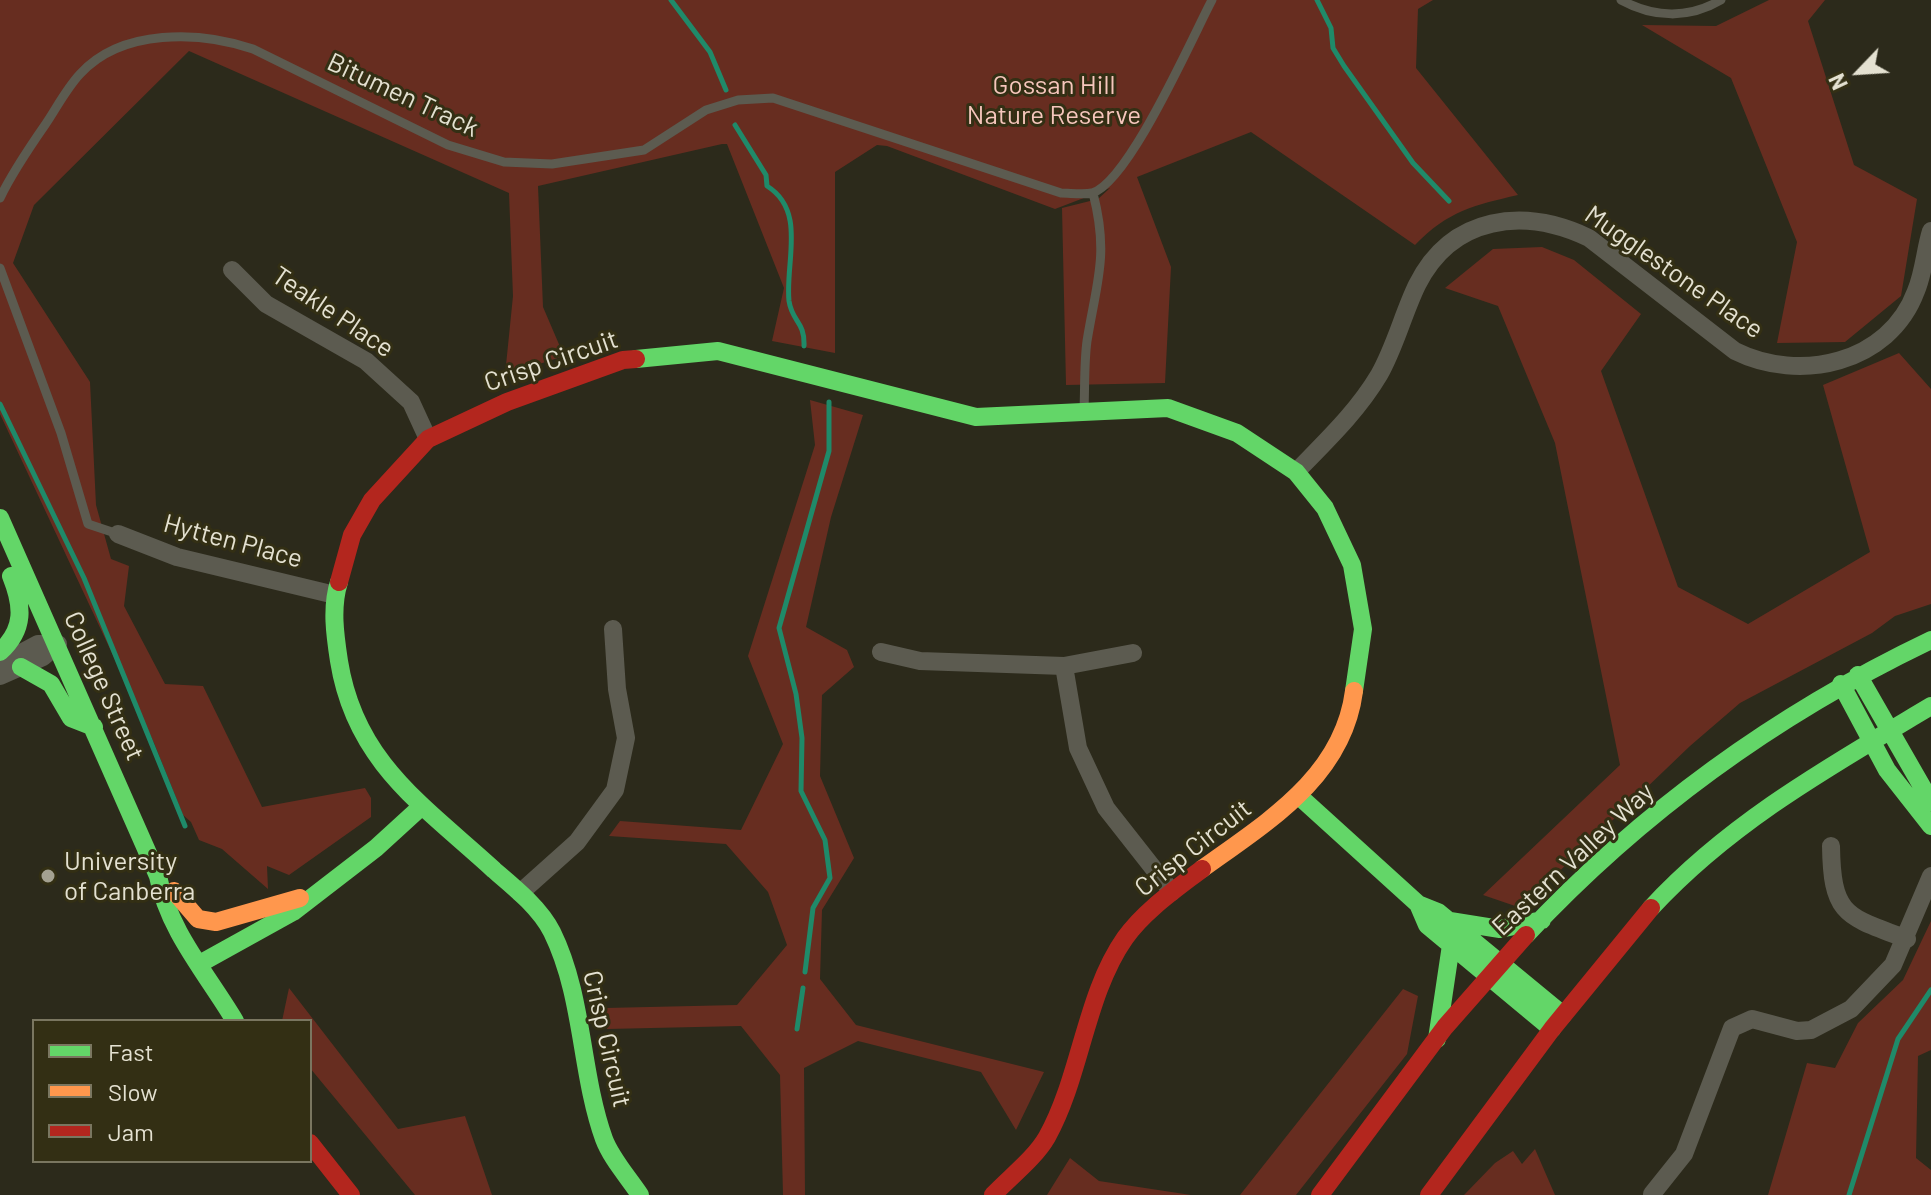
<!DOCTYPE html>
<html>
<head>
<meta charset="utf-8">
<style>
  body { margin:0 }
  #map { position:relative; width:1931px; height:1195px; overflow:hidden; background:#2c2a1b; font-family:Barlow,sans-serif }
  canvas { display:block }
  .legend { position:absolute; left:32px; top:1019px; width:280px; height:144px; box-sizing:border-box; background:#332f14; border:2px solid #7a7660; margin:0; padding:10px 14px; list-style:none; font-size:24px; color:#e4e1d1 }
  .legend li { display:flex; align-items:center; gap:16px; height:40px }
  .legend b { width:40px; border:2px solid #7a7660 }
  .north { position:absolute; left:1819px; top:32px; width:80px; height:80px; -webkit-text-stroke:6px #332f14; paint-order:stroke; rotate:245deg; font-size:22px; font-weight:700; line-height:32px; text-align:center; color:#e4e1d1 }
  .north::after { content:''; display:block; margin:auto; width:28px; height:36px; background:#e4e1d1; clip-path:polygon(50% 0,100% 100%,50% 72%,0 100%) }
</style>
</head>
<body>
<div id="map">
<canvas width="1931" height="1195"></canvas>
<ul class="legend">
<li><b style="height:10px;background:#63d668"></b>Fast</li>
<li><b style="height:10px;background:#ff974d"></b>Slow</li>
<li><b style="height:10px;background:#b3261e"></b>Jam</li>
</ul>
<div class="north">N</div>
</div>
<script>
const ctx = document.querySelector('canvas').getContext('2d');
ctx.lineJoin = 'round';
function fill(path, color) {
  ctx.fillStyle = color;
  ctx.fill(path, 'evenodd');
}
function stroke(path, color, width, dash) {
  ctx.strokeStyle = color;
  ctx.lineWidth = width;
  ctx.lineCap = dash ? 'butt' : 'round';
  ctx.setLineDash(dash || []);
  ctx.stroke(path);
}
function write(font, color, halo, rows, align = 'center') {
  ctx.font = font + ' Barlow,sans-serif';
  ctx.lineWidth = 6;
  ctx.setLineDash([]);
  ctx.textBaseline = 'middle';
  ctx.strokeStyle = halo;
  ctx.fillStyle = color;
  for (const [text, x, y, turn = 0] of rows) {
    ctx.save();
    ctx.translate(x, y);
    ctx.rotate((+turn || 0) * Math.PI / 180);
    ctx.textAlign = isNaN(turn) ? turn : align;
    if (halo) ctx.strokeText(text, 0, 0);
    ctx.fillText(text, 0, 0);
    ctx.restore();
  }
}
const green = new Path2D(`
  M 0,0 L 1433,0 L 1418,9 L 1416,68 L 1518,195 C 1474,205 1448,211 1415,245 L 1251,132 L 1137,177 L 1171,267 L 1165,383 L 1066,385 L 1062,208 L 1098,199 L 1110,188 L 1055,209 L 887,146 L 877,145 L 835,172 L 835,353 L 772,341 L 784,288 L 727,144 L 722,144 L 538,186 L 543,307 L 564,356 L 505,375 L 513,296 L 509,193 L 189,51 L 34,205 L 13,263 L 90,382 L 96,505 L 111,559 L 129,566 L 124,606 L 165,684 L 203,686 L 262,807 L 365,788 L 371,798 L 371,817 L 289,875 L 267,866 L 268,889 L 222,849 L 199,840 L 191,822 L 183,815 L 154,743 L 0,414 Z
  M 1769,0 L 1825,0 L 1808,21 L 1854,165 L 1917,199 L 1901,296 L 1845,342 L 1777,343 L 1797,242 L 1731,78 L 1642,25 L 1716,26 Z
  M 1542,247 L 1574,260 L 1641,314 L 1601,371 L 1678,587 L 1748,624 L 1870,552 L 1823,385 L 1899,353 L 1931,389 L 1931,604 L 1895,616 L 1872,633 L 1740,703 L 1690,746 L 1521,908 L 1483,895 L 1620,765 L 1555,443 L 1498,306 L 1445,288 L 1493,249 Z
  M 810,400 L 863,415 L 831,517 L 806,627 L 847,650 L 854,667 L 822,695 L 820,776 L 854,858 L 822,910 L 820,979 L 856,1025 L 1044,1072 L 1016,1130 L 981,1072 L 858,1041 L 804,1068 L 805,1195 L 783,1195 L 780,1075 L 741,1026 L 607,1029 L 605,1008 L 737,1005 L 787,945 L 768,892 L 726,844 L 609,836 L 620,821 L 741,830 L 783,744 L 748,656 L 815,445 Z
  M 1931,921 L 1931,1050 L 1918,1056 L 1916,1158 L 1931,1170 L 1931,1195 L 1768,1195 L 1807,1063 L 1835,1068 L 1858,1023 L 1903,980 Z
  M 289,988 L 398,1129 L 465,1116 L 492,1195 L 415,1195 L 310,1068 L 310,1021 L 282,1021 Z
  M 1403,989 L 1418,996 L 1407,1054 L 1296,1195 L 1240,1195 Z
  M 1535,1149 L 1555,1195 L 1464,1195 L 1495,1163 L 1513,1151 L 1522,1164 Z
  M 1070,1158 L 1099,1181 L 1191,1195 L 1047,1195 Z`);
const stream = new Path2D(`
  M 671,0 L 710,52 L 726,90
  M 1317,0 L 1331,28 L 1333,48 L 1344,66 L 1413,163 L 1449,201
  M 735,125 L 766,175 L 767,186 C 807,211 785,262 789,301 C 792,322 805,321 804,346
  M 0,404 L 84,578 L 185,826
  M 805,972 L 813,908 L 830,878 L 825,840 L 801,791 L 802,738 L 796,694 L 779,628 L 829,451 L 829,402
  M 797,1029 L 803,988
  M 1849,1195 L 1898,1039 L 1931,990`);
const lane = new Path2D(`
  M 1621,0 C 1654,18 1689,19 1721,0
  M 0,198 C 12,173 29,148 45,125 C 56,109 66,89 80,74 C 122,28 200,31 253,49 L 448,145 L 504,162 L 552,164 L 644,150 L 706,110 L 738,100 L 773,98 L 1061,193 C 1070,193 1083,195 1092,193 C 1129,182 1192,38 1212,0
  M 0,268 L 61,433 L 88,524 L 118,534
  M 1084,409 C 1085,387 1084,363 1087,341 C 1097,280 1109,255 1093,193`);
const street = new Path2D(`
  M 232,270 L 266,304 L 366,361 L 411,402 L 428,439
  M 1296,472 C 1326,441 1357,412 1379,375 C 1395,347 1403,314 1417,285 C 1452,215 1524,207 1589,238 L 1735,351 C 1799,383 1889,364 1916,291 C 1924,272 1925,250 1931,231
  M 118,534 L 177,557 L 335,595
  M 881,652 L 920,661 L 1064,666 L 1133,653
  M 0,661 L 4,662 L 38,644 L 58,644
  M 1064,666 L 1078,748 L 1106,808 L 1172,892
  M 0,676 L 43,657 L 58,644
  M 1831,846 C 1832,916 1846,916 1907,939
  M 520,893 L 577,842 L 615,790 L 626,738 L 617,689 L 613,629
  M 1652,1194 L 1684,1154 L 1732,1028 L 1752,1019 L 1797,1031 L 1811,1030 L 1851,1009 L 1893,965 L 1931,876`);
const fast = new Path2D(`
  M 636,359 L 718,351 L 976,417 L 1168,408 L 1237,433 L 1296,472 L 1325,508 L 1352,565 L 1363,629 L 1354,691
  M 0,518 L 158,876 C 168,930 207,974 235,1021
  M 339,582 C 331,607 335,635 339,661 C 355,762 423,805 494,870 C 514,887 540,908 552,932 C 584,997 580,1072 604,1139 C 611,1158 628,1177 640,1195
  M 0,652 C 25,629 23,606 11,576
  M 21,667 L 51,684 L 71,718 L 94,727
  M 1858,675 L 1931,802
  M 1841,684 L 1887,770 L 1931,826
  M 1300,797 L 1418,904 L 1438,912 L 1563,1015
  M 1418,904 L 1427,925 L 1552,1029
  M 1651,908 C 1730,822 1832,765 1931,706
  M 1450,921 L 1500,929 L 1542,920
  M 1526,935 C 1642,811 1778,713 1931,640
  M 201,963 L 293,912 L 376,848 L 422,806
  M 1437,1039 L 1451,945`);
const slow = new Path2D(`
  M 1202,869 C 1267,822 1343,777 1354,691
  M 174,891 L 198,919 L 216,922 L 300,898`);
const jam = new Path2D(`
  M 339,582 L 352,535 L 372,500 L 428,439 L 507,402 L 623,360 L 636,359
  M 310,1143 L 351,1195
  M 993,1195 C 1010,1177 1035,1158 1047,1137 C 1081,1076 1085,995 1125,938 C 1144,911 1176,889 1202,869
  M 1320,1195 L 1445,1027 L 1526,935
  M 1429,1195 L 1552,1029 L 1651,908`);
const markers = [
  [48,876,8,"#a4a191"]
];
const parkNames = [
  ["Gossan Hill",1054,85],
  ["Nature Reserve",1054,115]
];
const streetNames = [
  ["Bitumen Track",403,95,25],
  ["Mugglestone Place",1674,272,35],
  ["Teakle Place",333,312,34],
  ["Crisp Circuit",551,361,-19],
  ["Hytten Place",233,541,15],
  ["College Street",104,686,66],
  ["Crisp Circuit",1193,848,-38],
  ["Eastern Valley Way",1573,859,-43],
  ["Crisp Circuit",607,1039,77]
];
const poiNames = [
  ["University",64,861],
  ["of Canberra",64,891]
];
fill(green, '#672d20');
stroke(stream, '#1f8a69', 5);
stroke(lane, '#5c5b50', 9);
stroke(street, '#5c5b50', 18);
stroke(fast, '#63d668', 18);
stroke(slow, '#ff974d', 18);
stroke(jam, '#b3261e', 18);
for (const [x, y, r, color] of markers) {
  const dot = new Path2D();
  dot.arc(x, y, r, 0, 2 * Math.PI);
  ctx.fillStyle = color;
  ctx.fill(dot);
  stroke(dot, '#332f14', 3);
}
write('26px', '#f6c6bc', '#332f14', parkNames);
write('26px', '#e4e1d1', '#332f14', streetNames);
write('26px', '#e4e1d1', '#332f14', poiNames, 'left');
</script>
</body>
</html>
